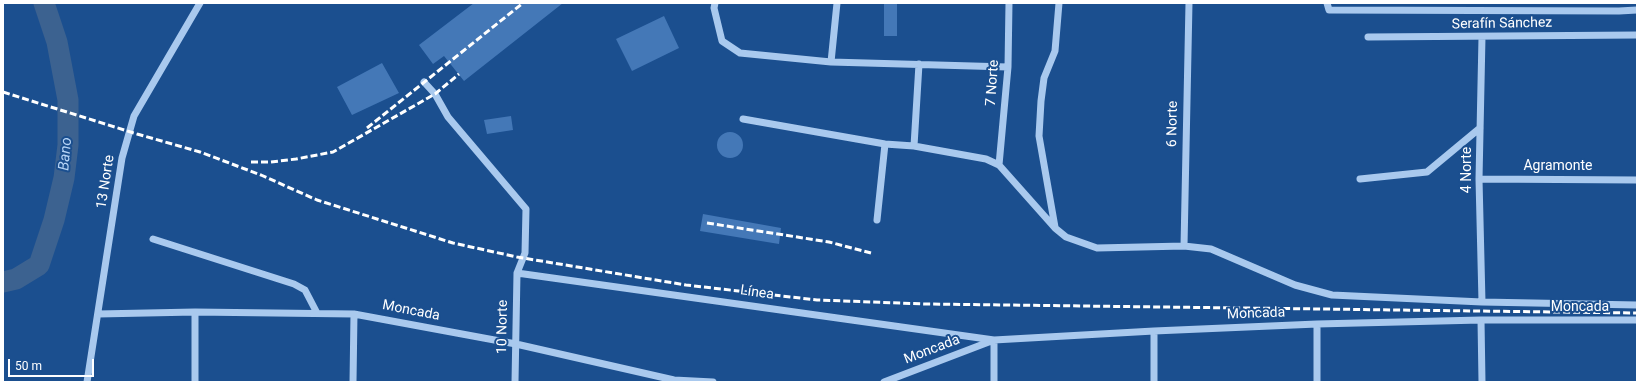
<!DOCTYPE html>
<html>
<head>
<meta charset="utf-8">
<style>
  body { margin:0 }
  #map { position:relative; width:1640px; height:385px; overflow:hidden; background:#1b4f8f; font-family:Roboto,sans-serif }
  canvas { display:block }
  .frame { position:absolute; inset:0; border:4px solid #fff; pointer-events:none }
  .scale { position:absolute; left:8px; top:359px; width:86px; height:18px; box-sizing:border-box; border:2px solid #fff; border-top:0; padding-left:5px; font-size:12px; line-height:14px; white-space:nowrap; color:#fff; -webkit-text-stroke:3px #1b4f8f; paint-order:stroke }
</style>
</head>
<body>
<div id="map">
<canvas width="1640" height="385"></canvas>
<div class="frame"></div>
<div class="scale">50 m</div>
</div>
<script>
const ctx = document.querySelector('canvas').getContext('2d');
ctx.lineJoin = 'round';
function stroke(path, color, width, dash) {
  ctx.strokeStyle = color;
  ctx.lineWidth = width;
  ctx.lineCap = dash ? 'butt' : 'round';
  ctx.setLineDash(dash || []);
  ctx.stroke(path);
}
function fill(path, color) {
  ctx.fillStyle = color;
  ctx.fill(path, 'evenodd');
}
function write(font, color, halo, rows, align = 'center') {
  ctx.font = font + ' Roboto,sans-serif';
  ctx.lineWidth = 4;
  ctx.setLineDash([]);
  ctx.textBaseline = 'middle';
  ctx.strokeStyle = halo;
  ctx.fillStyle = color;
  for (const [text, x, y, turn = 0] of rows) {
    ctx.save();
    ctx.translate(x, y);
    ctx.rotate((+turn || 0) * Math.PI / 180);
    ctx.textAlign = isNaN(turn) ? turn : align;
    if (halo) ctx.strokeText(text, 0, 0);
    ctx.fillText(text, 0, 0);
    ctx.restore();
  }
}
const river = new Path2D(`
  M 3,282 L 16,279 L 39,265 L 54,220 L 64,178 L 68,145 L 68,100 L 57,42 L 44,3`);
const building = new Path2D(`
  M 474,3 L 563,3 L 464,81 L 444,56 L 433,64 L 419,45 Z
  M 884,3 L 897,3 L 897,36 L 884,36 Z
  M 664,16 L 679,48 L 632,71 L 616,39 Z
  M 382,63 L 399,93 L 352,115 L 337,87 Z
  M 511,116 L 513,130 L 487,134 L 484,120 Z
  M717 145a13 13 0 1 1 26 0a13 13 0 1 1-26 0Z
  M 703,214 L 781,228 L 779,244 L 700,231 Z`);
const minor = new Path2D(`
  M 715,3 L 714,8 L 722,41 L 740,53 L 831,62 L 1008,67
  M 1327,3 L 1329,10 L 1619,11 L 1637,10
  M 1368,37 L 1637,35
  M 1482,37 L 1479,179 L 1482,302
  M 831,62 L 837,3
  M 424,82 L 435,94 L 448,117 L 526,209 L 525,253 L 517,273 L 515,382
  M 743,119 L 885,144 L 914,146 L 986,159 L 999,165 L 1055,228 L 1066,237 L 1097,248 L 1184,246 L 1211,249 L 1295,285 L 1332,295 L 1482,302 L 1637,305
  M 914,146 L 919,64
  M 999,165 L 1008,67 L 1009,3
  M 1360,179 L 1427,172 L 1480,128
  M 1479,179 L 1637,180
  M 877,220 L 885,144
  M 1055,227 L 1039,136 L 1041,101 L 1044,78 L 1055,51 L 1059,3
  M 153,239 L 294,284 L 305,290 L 317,313
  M 1184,246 L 1189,3
  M 517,273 L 994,340 L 994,382
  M 195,312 L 195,382
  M 98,314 L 195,312 L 354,314 L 516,344 L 674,380 L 713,382
  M 1481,320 L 1482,382
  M 1317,324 L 1317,382
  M 1154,331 L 1154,382
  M 87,382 L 122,158 L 134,116 L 200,3
  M 353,382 L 354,314
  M 884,382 L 994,340 L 1154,331 L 1317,324 L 1481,320 L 1637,320`);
const rail = new Path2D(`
  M 3,92 L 137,134 L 200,152 L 261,175 L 317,200 L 453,243 L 517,257 L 686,285 L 817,300 L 925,304 L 1637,313
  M 367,128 L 523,3
  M 251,162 L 271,162 L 296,159 L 333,152 L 435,94 L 459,74
  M 707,223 L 829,242 L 871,253`);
const streetNames = [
  ["Serafín Sánchez",1502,24,-1],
  ["7 Norte",993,83,-86],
  ["6 Norte",1173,124,-89],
  ["Agramonte",1558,166],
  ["4 Norte",1467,170,-90],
  ["13 Norte",106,182,-81],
  ["Línea",757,293,8],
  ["Moncada",1580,307],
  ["Moncada",411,311,11],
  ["Moncada",1256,314,-2],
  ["10 Norte",503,327,-89],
  ["Moncada",932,350,-21]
];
const waterNames = [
  ["Bano",66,154,-85]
];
stroke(river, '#3c6290', 21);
fill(building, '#4478b7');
stroke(minor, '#a9c9ee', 7);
stroke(rail, '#fff', 3, [7, 3]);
write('14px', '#fff', '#1b4f8f', streetNames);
write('italic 15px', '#b5d3f5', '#1b4f8f', waterNames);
</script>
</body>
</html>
